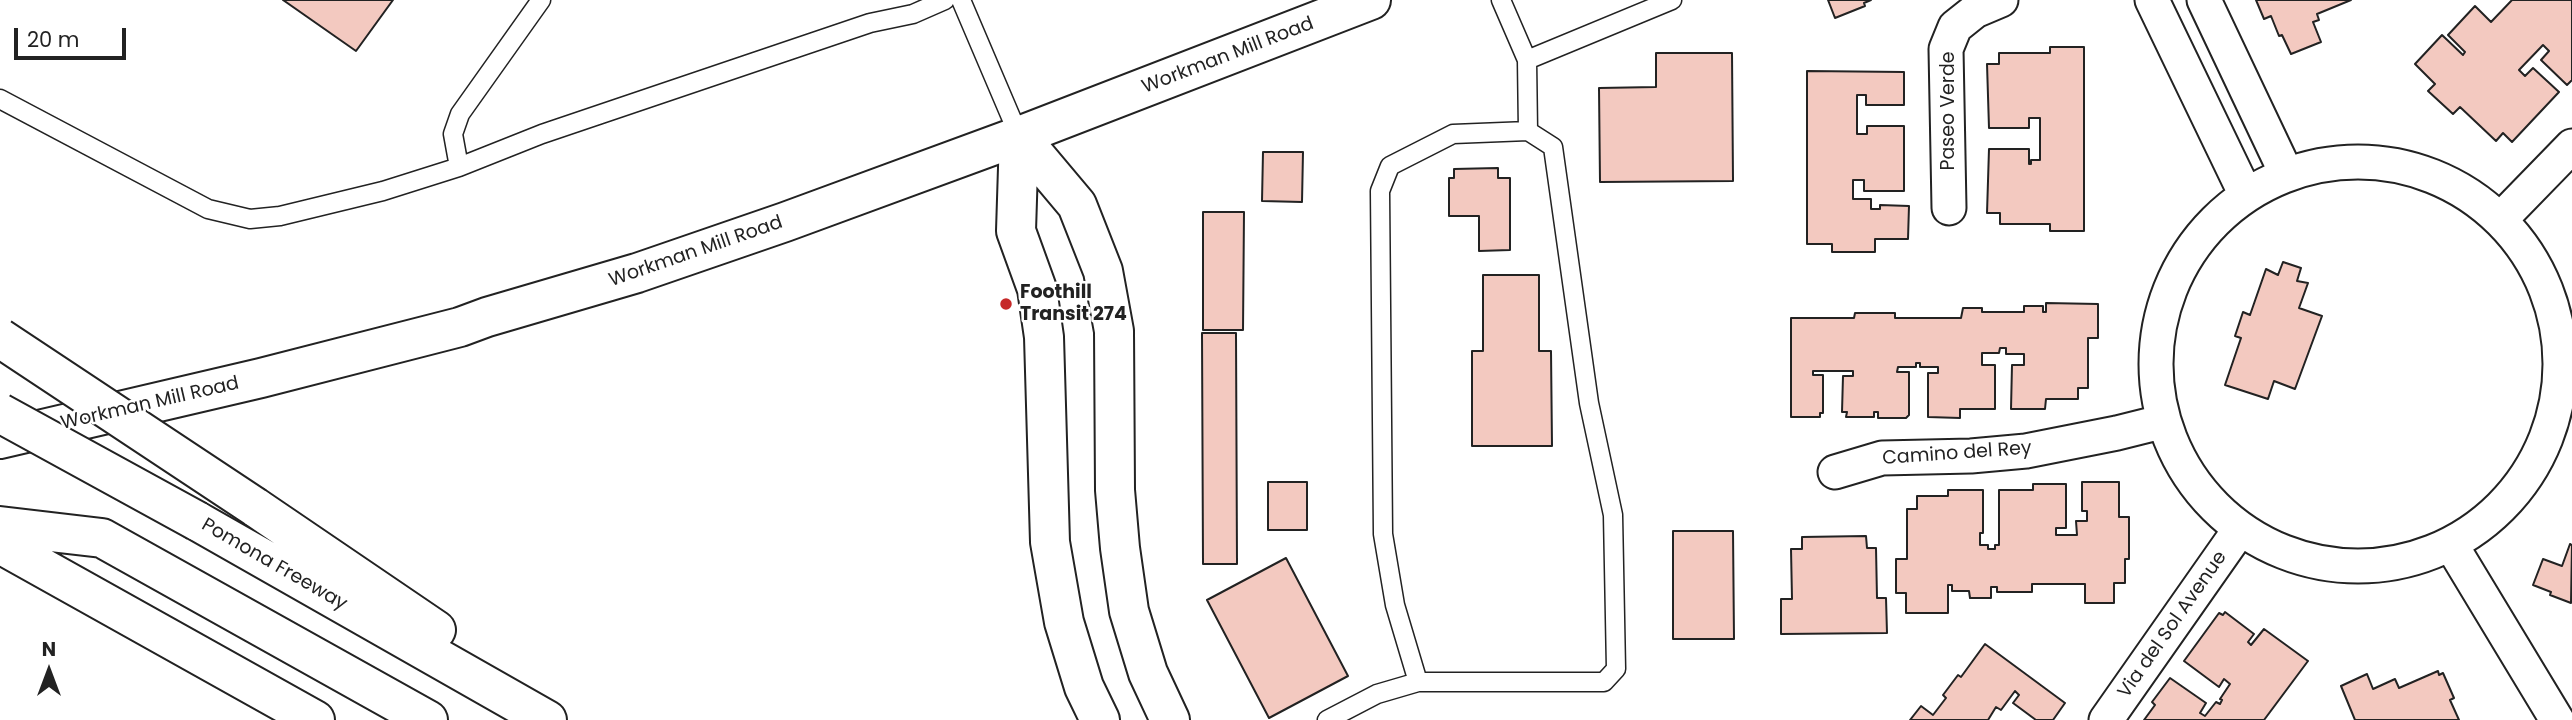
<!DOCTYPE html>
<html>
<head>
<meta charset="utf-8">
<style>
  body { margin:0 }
  #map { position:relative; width:2572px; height:720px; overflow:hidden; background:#fff; font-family:Poppins,sans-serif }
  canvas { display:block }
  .north { position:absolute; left:14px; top:636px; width:70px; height:70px; -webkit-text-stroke:5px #fff; paint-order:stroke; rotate:0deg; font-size:19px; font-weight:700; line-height:28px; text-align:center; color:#222 }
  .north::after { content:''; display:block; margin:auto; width:24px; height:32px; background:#222; clip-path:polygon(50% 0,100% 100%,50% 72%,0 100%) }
  .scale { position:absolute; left:14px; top:28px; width:112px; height:32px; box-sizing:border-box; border:4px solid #222; border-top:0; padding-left:9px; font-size:21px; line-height:24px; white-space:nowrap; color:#222; -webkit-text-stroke:5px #fff; paint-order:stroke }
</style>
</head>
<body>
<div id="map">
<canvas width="2572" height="720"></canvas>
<div class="north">N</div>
<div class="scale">20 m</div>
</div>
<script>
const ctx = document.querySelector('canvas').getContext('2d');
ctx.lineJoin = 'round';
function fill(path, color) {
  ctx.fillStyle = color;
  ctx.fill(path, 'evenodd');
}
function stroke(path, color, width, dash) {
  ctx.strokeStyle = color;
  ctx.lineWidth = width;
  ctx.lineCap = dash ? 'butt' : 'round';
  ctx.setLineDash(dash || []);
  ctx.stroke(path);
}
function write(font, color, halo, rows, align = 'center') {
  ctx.font = font + ' Poppins,sans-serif';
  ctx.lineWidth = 5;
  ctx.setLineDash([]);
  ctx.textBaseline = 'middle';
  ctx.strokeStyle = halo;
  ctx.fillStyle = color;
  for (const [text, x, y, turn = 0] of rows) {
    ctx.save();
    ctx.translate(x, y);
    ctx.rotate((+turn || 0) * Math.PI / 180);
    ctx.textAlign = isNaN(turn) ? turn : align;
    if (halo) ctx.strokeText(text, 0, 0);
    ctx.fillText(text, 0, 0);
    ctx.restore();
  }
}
const building = new Path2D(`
  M 283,0 L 393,0 L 356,51 Z
  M 1828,0 L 1871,0 L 1864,3 L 1865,6 L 1835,18 Z
  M 2256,0 L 2351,0 L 2317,14 L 2319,20 L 2313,22 L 2321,42 L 2291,54 L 2282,35 L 2279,36 L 2271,16 L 2264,19 Z
  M 2512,0 L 2572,0 L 2572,80 L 2567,85 L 2541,60 L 2549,51 L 2543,45 L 2519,70 L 2525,76 L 2533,68 L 2559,92 L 2512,142 L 2503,133 L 2496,141 L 2460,107 L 2453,114 L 2428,91 L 2435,84 L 2415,64 L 2442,35 L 2463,55 L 2465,52 L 2448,35 L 2475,6 L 2491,22 Z
  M 2050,47 L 2084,47 L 2084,231 L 2050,231 L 2050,224 L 2000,224 L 2000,213 L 1987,213 L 1989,149 L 2029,149 L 2029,164 L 2031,164 L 2031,160 L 2040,160 L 2040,118 L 2029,118 L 2029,128 L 1989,128 L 1987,64 L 1999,64 L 1999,53 L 2050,53 Z
  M 1656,53 L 1732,53 L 1733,181 L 1600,182 L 1599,88 L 1656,87 Z
  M 1807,71 L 1904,72 L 1904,105 L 1866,105 L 1866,95 L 1857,95 L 1857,134 L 1867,134 L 1867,126 L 1904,126 L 1904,191 L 1864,191 L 1864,180 L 1853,180 L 1853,199 L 1871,199 L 1871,209 L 1880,209 L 1880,205 L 1909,206 L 1908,239 L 1875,239 L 1875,252 L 1832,252 L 1832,244 L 1807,244 Z
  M 1263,152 L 1303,152 L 1302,202 L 1262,201 Z
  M 1498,168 L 1498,178 L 1510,178 L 1510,250 L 1479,251 L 1479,216 L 1449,216 L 1449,178 L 1454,178 L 1454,169 Z
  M 1203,212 L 1244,212 L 1243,330 L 1203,330 Z
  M 2283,262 L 2301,268 L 2297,281 L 2308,283 L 2299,308 L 2322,316 L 2295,389 L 2274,381 L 2268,399 L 2225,385 L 2241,338 L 2235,336 L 2243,312 L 2250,315 L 2266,269 L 2278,275 Z
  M 1483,275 L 1539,275 L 1539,351 L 1551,351 L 1552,446 L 1472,446 L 1472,351 L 1483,351 Z
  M 2046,303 L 2098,304 L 2098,338 L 2088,338 L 2088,388 L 2078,388 L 2078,399 L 2046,399 L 2045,409 L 2011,409 L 2012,365 L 2024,365 L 2024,354 L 2006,354 L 2006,348 L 2000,348 L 1999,353 L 1982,353 L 1982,365 L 1995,365 L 1995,409 L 1960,409 L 1960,418 L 1928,417 L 1928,373 L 1938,373 L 1938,367 L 1920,367 L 1920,363 L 1916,363 L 1916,367 L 1898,367 L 1897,372 L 1909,372 L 1909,415 L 1906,418 L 1878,418 L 1878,412 L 1874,412 L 1874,417 L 1846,417 L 1847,412 L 1842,412 L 1843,376 L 1853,376 L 1853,371 L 1813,371 L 1813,375 L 1823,375 L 1823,413 L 1820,413 L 1820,417 L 1791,417 L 1791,318 L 1854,318 L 1855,313 L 1895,313 L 1895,318 L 1961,318 L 1963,308 L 1982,308 L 1982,312 L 2024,312 L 2024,306 L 2043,306 L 2043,312 L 2046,312 Z
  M 1202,333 L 1236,333 L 1237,564 L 1203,564 Z
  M 1268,482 L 1307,482 L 1307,530 L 1268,530 Z
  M 2082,482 L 2119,482 L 2119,517 L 2129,517 L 2129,559 L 2125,559 L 2125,583 L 2114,583 L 2114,603 L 2085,603 L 2085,584 L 2032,584 L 2032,592 L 1997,592 L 1997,587 L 1991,587 L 1991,598 L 1970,598 L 1969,591 L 1952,591 L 1952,585 L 1948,585 L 1948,613 L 1906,613 L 1906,593 L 1896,593 L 1896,559 L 1907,559 L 1907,509 L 1917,509 L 1917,496 L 1948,496 L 1948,490 L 1983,490 L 1983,533 L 1980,533 L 1980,545 L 1988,545 L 1988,549 L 1995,549 L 1995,545 L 1999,545 L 1999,490 L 2033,490 L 2033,484 L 2066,484 L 2066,528 L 2056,528 L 2056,535 L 2077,535 L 2076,521 L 2087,521 L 2087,511 L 2082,511 Z
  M 1673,531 L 1733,531 L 1734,639 L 1673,639 Z
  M 1866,536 L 1867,548 L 1876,548 L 1877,598 L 1886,598 L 1887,633 L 1781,634 L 1781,599 L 1792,599 L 1791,549 L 1802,549 L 1802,537 Z
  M 2570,544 L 2572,545 L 2571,603 L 2550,595 L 2551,592 L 2533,585 L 2543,559 L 2562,566 Z
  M 1286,558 L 1348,676 L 1269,718 L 1207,600 Z
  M 2225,612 L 2254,634 L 2248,642 L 2251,645 L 2264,629 L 2308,661 L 2264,720 L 2144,720 L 2155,705 L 2152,702 L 2170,678 L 2206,703 L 2200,713 L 2205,716 L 2216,702 L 2220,704 L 2222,700 L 2220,699 L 2230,684 L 2224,679 L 2219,687 L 2184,661 L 2219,613 L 2223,615 Z
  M 1985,644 L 2065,703 L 2053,720 L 2036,720 L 2013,703 L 2019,695 L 2015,691 L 2001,710 L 1996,707 L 1988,720 L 1910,720 L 1921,706 L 1933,715 L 1946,698 L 1943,695 L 1958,675 L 1961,677 Z
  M 2438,671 L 2439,675 L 2443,673 L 2454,698 L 2450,700 L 2459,720 L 2355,720 L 2341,686 L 2367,674 L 2373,689 L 2395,679 L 2399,688 Z`);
const service = new Path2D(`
  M 961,0 L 1019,136
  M 1501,0 L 1527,60 L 1672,0
  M 1527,60 L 1528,131
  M 0,99 L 208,209 L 250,219 L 280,216 L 383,191 L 459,167 L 542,134 L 870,23 L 913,14 L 945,0
  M 459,167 L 453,134 L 460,114 L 541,0
  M 1327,720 L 1377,694 L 1418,682 L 1604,682 L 1616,669 L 1613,515 L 1589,403 L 1553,147 L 1528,131 L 1453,134 L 1390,166 L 1380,191 L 1383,534 L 1395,605 L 1418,682`);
const minor = new Path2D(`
  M 2152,0 L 2245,193
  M 2204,0 L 2286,173
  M2156 364a202 202 0 1 1 404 0a202 202 0 1 1-404 0Z
  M 1949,208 L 1946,49 L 1955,27 L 1975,11 L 2001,0
  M 2500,220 L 2572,146
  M 1835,472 L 1882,458 L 1971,456 L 2026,451 L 2117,433 L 2161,422
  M 2453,548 L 2557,720
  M 2106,720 L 2240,529`);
const tertiary = new Path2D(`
  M 1019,136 L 1077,205 L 1103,271 L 1114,331 L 1115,490 L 1120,548 L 1129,611 L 1148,673 L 1170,720
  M 1019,136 L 1016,231 L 1037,289 L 1044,337 L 1050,542 L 1064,622 L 1084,687 L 1100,720`);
const secondary = new Path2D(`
  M 0,439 L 261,378 L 460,327 L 487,317 L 637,273 L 785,222 L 1019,136 L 1371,0`);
const motorway = new Path2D(`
  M 255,507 L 436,630
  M 197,521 L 547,720
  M 0,526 L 102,538 L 428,720
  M 0,544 L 315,720`);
const motorwayBridge = new Path2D(`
  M 0,338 L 255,507
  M 0,413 L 197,521`);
const markers = [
  [1006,304,7,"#c62828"]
];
const streetNames = [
  ["Workman Mill Road",1228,56,-21],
  ["Paseo Verde",1949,111,-90],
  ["Workman Mill Road",696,252,-19],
  ["Workman Mill Road",150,404,-13],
  ["Camino del Rey",1957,454,-4],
  ["Pomona Freeway",274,565,30],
  ["Via del Sol Avenue",2173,625,-55]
];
const poiNames = [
  ["Foothill",1020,293],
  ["Transit 274",1020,315]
];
fill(building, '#f3c9c0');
stroke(building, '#222', 2);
stroke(service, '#222', 21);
stroke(minor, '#222', 37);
stroke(tertiary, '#222', 42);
stroke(secondary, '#222', 42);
stroke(motorway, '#222', 42);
stroke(service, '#fff', 18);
stroke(minor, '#fff', 33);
stroke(tertiary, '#fff', 38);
stroke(secondary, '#fff', 38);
stroke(motorway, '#fff', 38);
stroke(motorwayBridge, '#222', 42, []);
stroke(motorwayBridge, '#fff', 38);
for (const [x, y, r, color] of markers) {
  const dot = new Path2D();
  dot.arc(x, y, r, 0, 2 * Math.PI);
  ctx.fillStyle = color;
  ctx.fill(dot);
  stroke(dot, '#fff', 2.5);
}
write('19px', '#222', '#fff', streetNames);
write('bold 19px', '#222', '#fff', poiNames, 'left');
</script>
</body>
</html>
